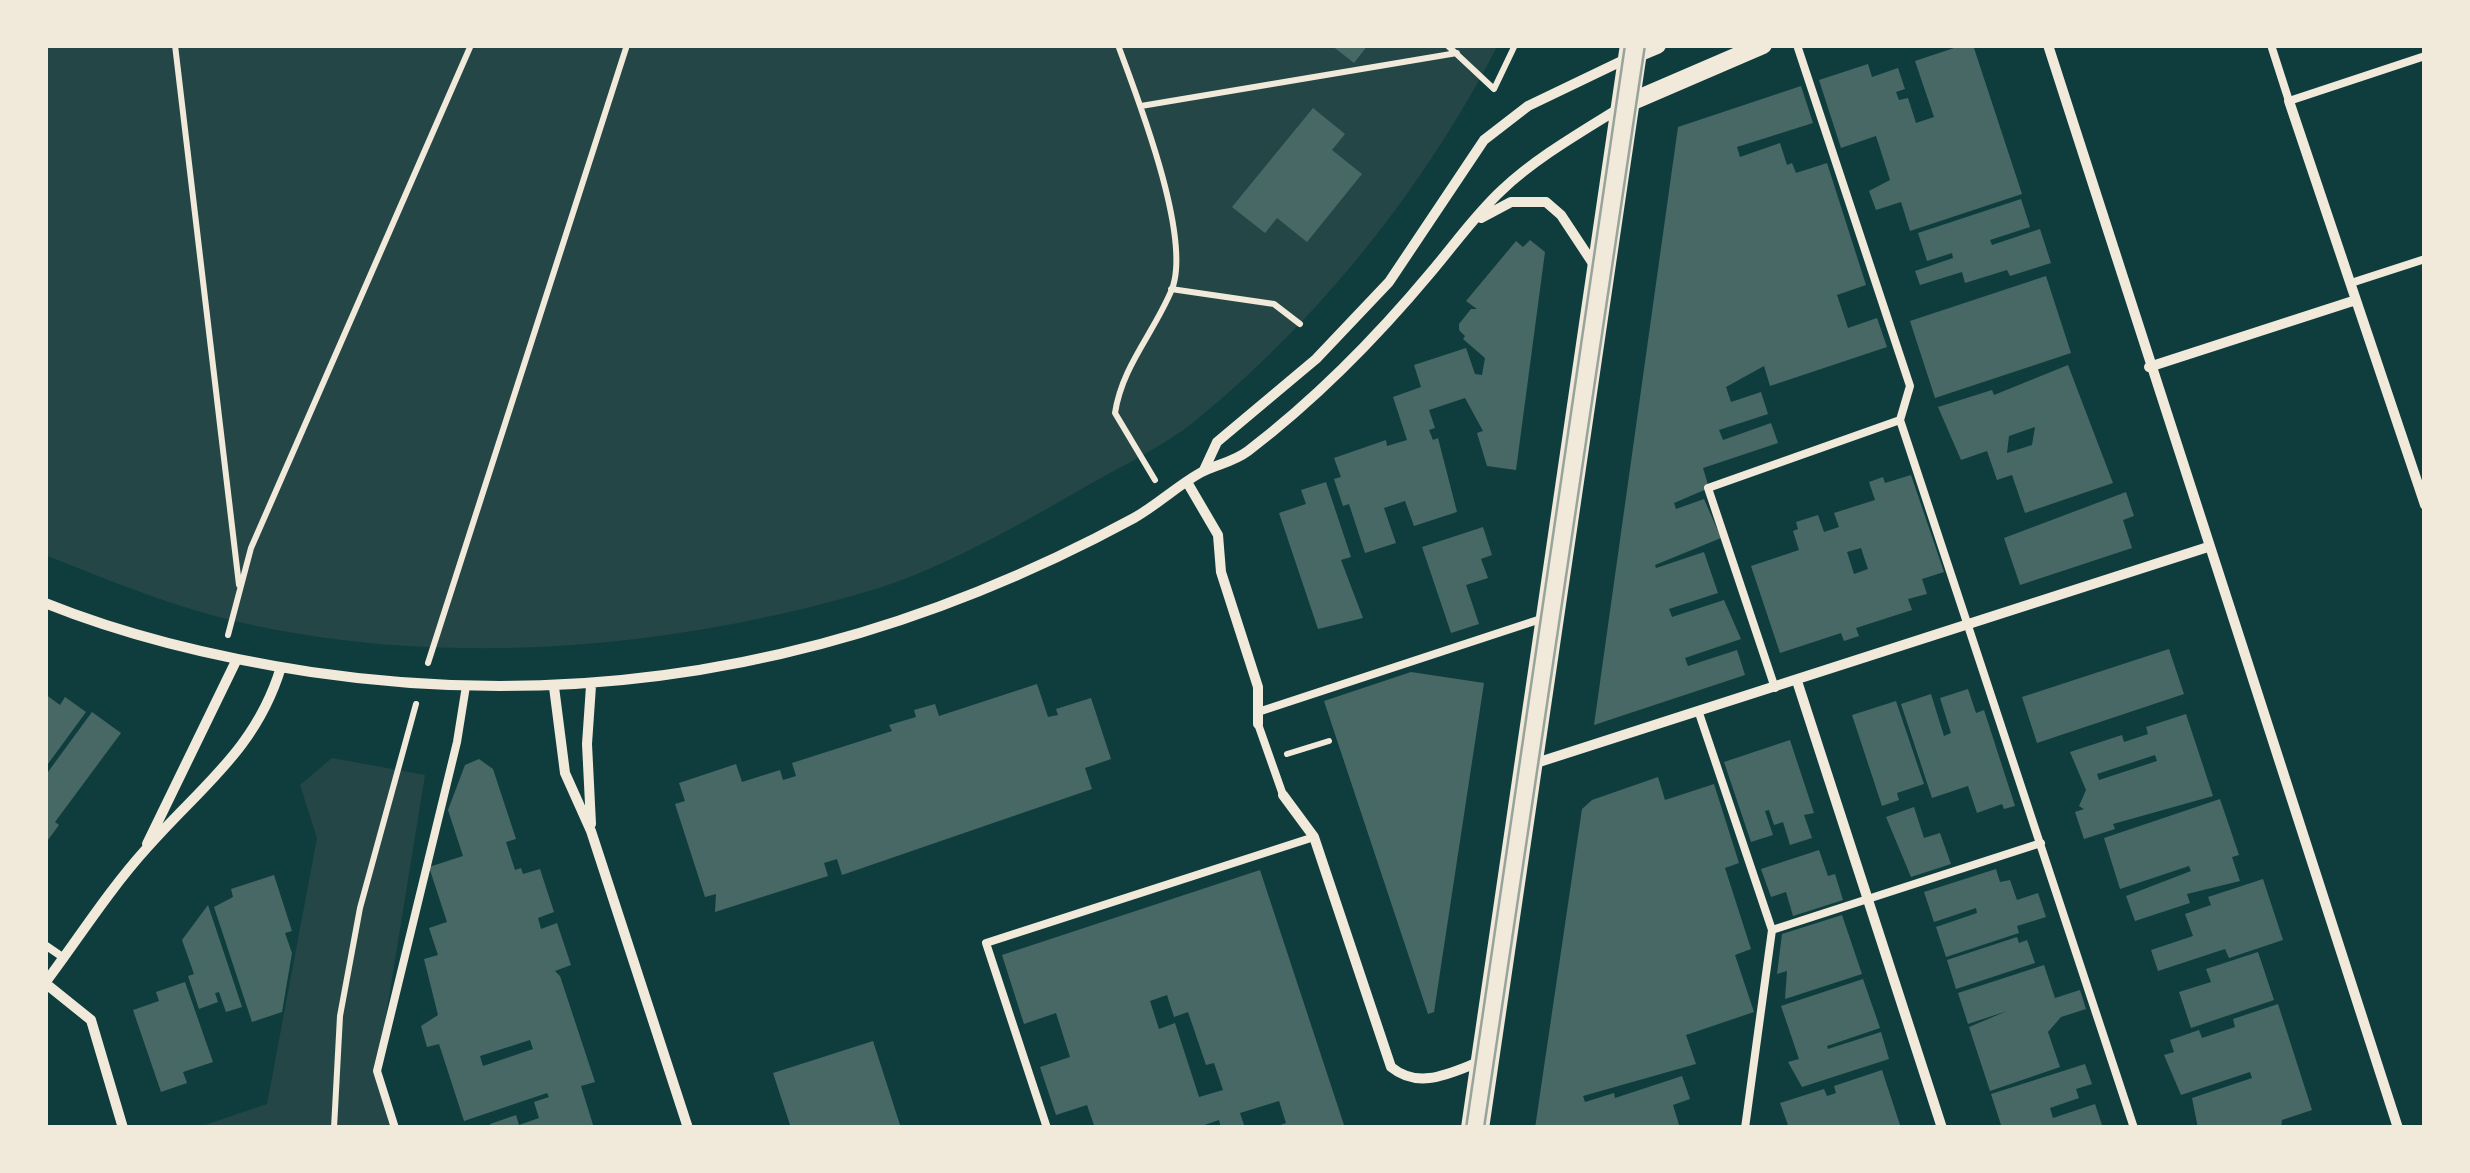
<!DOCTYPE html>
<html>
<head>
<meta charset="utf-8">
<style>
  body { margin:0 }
  #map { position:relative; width:2470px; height:1173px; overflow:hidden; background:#0f3d3e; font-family:Cabin,sans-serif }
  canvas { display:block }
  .frame { position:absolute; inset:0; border:48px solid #f1e9da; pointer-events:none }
</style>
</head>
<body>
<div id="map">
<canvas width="2470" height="1173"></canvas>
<div class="frame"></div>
</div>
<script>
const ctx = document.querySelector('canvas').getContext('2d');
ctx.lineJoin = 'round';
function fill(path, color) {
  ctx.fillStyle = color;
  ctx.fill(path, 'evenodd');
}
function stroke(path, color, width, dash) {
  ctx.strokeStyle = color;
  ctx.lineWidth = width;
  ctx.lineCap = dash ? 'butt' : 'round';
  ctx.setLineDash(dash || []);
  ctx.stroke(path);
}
const green = new Path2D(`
  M 45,45 L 1498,45 C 1425,187 1319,320 1195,421 C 1163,447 1121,466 1085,487 C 1028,520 941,569 879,588 C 675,650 438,670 230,620 C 166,604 106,579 45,555 Z
  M 332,758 L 425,775 L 377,1071 L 394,1128 L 196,1128 L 267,1104 L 317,838 L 300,785 Z`);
const building = new Path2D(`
  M 1331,45 L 1368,45 L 1354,63 Z
  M 1963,45 L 1973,45 L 2022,194 L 1910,231 L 1901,202 L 1876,210 L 1869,191 L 1890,180 L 1876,136 L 1841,148 L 1819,80 L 1868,64 L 1872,77 L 1898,68 L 1905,89 L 1896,92 L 1899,100 L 1908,98 L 1916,123 L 1934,117 L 1915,61 Z
  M 1801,86 L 1813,123 L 1737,147 L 1740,157 L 1780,143 L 1787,165 L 1792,163 L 1796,173 L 1827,163 L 1866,285 L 1837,295 L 1848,328 L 1877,318 L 1887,347 L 1770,386 L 1764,366 L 1726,387 L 1731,402 L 1761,392 L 1768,414 L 1719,430 L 1723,440 L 1771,423 L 1778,443 L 1703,468 L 1709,488 L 1674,503 L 1676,509 L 1704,499 L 1721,538 L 1655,565 L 1656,568 L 1704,552 L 1718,593 L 1669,609 L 1672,617 L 1724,600 L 1741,639 L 1685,658 L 1688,666 L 1737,650 L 1745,675 L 1594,725 L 1678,127 Z
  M 1313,108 L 1345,134 L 1332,150 L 1362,174 L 1307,242 L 1277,218 L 1265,233 L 1232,207 Z
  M 2021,199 L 2030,227 L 1990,240 L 1992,245 L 2040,229 L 2051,263 L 2010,276 L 2007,270 L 1965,283 L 1962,272 L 1920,285 L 1915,271 L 1953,258 L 1952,253 L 1927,261 L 1918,233 Z
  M 1530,240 L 1545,252 L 1516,470 L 1487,466 L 1477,433 L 1483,431 L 1465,398 L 1429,410 L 1435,428 L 1429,430 L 1433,440 L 1438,438 L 1457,512 L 1414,526 L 1405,501 L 1384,508 L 1396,543 L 1365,553 L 1349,504 L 1343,506 L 1334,479 L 1341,477 L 1334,458 L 1386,440 L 1387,446 L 1407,440 L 1393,397 L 1421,387 L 1414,365 L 1466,348 L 1475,374 L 1482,375 L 1485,358 L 1463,339 L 1465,336 L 1459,330 L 1459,324 L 1471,309 L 1477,309 L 1466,301 L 1516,241 L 1523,247 Z
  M 2046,276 L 2071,353 L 1935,398 L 1910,321 Z
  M 2068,365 L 2113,483 L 2025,513 L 2012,475 L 1997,480 L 1987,451 L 1961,460 L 1938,407 L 1992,390 L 1994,395 ZM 2035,427 L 2032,445 L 2007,453 L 2009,436 Z
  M 1911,475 L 1944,572 L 1922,579 L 1927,594 L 1908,599 L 1912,610 L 1856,628 L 1859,636 L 1844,641 L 1841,633 L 1780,653 L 1751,566 L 1799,550 L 1793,531 L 1798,529 L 1796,522 L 1818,515 L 1824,532 L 1839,527 L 1834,513 L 1875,500 L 1869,482 L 1883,477 L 1885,483 ZM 1861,548 L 1868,569 L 1854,574 L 1847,552 Z
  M 1326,482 L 1351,557 L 1341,560 L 1363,618 L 1318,629 L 1279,513 L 1306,504 L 1301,490 Z
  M 2126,492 L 2134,516 L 2123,520 L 2132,548 L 2020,585 L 2004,538 Z
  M 1483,527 L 1492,555 L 1481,559 L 1488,578 L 1466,585 L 1479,624 L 1451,633 L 1422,547 Z
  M 2169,649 L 2184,694 L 2037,743 L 2022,697 Z
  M 1411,672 L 1484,683 L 1434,1012 L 1428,1014 L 1324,701 Z
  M 1037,684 L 1048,717 L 1058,715 L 1056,709 L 1091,698 L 1111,759 L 1085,768 L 1092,789 L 842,875 L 837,859 L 824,863 L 828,876 L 715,912 L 716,894 L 705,897 L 675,804 L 685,801 L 679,783 L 736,764 L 742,782 L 780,770 L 783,780 L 796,776 L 792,763 L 892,731 L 889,725 L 916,717 L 914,710 L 935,704 L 939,716 Z
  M 1968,689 L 1976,713 L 1984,710 L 2015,806 L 2004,809 L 2002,804 L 1977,813 L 1968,786 L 1932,798 L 1901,704 L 1931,694 L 1944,736 L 1951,733 L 1940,698 Z
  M 45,694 L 60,705 L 65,697 L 86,712 L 45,768 Z
  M 1896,701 L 1924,784 L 1897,793 L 1899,800 L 1882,806 L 1852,715 Z
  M 92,712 L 121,733 L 55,822 L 59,825 L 45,844 L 45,776 Z
  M 2186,714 L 2213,796 L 2113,824 L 2115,829 L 2084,839 L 2075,812 L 2084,809 L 2079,806 L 2086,790 L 2070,752 L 2122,735 L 2124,742 L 2148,734 L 2146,727 ZM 2155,755 L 2157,761 L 2099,780 L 2097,774 Z
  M 1790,740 L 1814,813 L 1804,815 L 1812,838 L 1790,845 L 1783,822 L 1774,825 L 1769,810 L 1765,811 L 1773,835 L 1751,842 L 1724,762 Z
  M 479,759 L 493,769 L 516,839 L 506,842 L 515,870 L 521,868 L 523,874 L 540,869 L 554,912 L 538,918 L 541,929 L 557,923 L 571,965 L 555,971 L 560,976 L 595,1082 L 581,1086 L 594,1128 L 491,1128 L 490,1124 L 516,1115 L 519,1125 L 539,1118 L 534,1102 L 549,1097 L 547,1093 L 464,1121 L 439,1044 L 427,1047 L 421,1026 L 438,1015 L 424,959 L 438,955 L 429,928 L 447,922 L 429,867 L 463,856 L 448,810 L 465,765 ZM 530,1040 L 533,1049 L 483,1066 L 480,1056 Z
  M 1658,777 L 1665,800 L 1714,784 L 1739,863 L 1725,868 L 1751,949 L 1735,955 L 1754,1012 L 1686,1035 L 1696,1064 L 1583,1096 L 1585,1102 L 1614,1093 L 1615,1098 L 1682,1076 L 1690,1099 L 1673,1105 L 1680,1128 L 1535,1128 L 1582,809 L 1592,800 Z
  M 2220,799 L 2239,855 L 2232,857 L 2240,881 L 2187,894 L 2190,903 L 2135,921 L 2126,896 L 2191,871 L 2189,866 L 2120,889 L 2104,838 Z
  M 1914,807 L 1924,838 L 1940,833 L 1951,864 L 1911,877 L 1886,817 Z
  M 1819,850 L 1828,876 L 1835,874 L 1843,900 L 1793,916 L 1786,892 L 1771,897 L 1761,869 Z
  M 1996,869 L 2000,882 L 2010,880 L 2017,900 L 2038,893 L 2046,917 L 2017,926 L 2019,933 L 1946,957 L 1936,927 L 1977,913 L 1976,908 L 1934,922 L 1924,892 Z
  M 1260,870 L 1345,1128 L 1272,1128 L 1286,1123 L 1279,1101 L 1240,1113 L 1245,1128 L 1221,1128 L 1219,1120 L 1196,1128 L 1095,1128 L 1087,1105 L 1056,1115 L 1040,1067 L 1070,1057 L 1056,1013 L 1024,1024 L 1002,955 ZM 1167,995 L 1174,1017 L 1188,1012 L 1206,1065 L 1214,1063 L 1223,1090 L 1199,1097 L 1175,1023 L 1159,1029 L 1150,1001 Z
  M 274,875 L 292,931 L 285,933 L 292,953 L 282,1012 L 252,1022 L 214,907 L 233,897 L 231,889 Z
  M 2263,879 L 2283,940 L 2229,958 L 2225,949 L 2158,971 L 2151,950 L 2193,936 L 2185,914 L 2211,905 L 2208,897 Z
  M 208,905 L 242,1007 L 226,1012 L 219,992 L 215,993 L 218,1002 L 199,1009 L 188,976 L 194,974 L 182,940 Z
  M 1842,915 L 1862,974 L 1785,999 L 1787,971 L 1777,974 L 1782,934 Z
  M 2017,937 L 2019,943 L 2027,940 L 2035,963 L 1956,989 L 1947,960 Z
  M 2258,952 L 2274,1000 L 2191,1028 L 2179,992 L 2211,982 L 2206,969 Z
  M 2044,965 L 2055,998 L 2080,990 L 2086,1009 L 2061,1017 L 2048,1032 L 2060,1067 L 1990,1091 L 1969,1027 L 2007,1011 L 1968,1024 L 1958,993 Z
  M 1863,979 L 1880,1028 L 1827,1046 L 1828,1049 L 1881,1032 L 1889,1059 L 1802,1087 L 1788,1062 L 1799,1059 L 1781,1006 Z
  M 185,982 L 213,1062 L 183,1072 L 187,1083 L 161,1092 L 133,1010 L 159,1001 L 156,992 Z
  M 2278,1004 L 2312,1110 L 2282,1120 L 2281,1128 L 2198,1128 L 2192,1098 L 2252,1078 L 2250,1072 L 2181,1095 L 2164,1055 L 2174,1052 L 2170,1040 L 2199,1030 L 2202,1038 L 2235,1027 L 2233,1019 Z
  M 873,1041 L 901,1128 L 791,1128 L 773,1073 Z
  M 2085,1064 L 2092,1084 L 2076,1089 L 2079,1098 L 2050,1108 L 2053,1118 L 2095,1104 L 2103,1128 L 2002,1128 L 1991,1094 Z
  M 1882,1070 L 1900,1125 L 1789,1128 L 1780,1103 L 1824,1089 L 1827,1096 L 1836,1093 L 1834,1086 Z`);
const path = new Path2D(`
  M 175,45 L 239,585
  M 1118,45 C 1138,99 1192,237 1172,289 C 1154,333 1122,366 1115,413 L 1155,480
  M 1447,45 L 1494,89 L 1515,45
  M 1141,106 L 1457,53
  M 1171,289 L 1274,304 L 1300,324
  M 228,635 L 251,548 L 471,45
  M 428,663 L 627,45
  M 1287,754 L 1329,741
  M 334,1128 L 340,1016 L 360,908 L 416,704`);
const service = new Path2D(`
  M 1797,45 L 1910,386 L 1900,420 L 2134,1128
  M 2271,45 L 2289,101 L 2425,56
  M 2351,283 L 2425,259
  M 1775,688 L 1708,488 L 1900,420
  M 1258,712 L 1544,618
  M 1699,713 L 1772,930 L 1745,1128
  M 1258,724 L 1283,795
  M 1772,930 L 2041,843
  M 45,945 L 64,958
  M 395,1128 L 377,1071 L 457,742 L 466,686
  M 1047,1128 L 986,943 L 1314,837`);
const minor = new Path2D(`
  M 2048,45 L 2398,1128
  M 2289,101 L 2425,505
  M 1481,218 L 1511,202 L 1546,202 L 1561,215 L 1596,268
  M 2149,367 L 2356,300
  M 1204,470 L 1217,442 L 1316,359 L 1389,282 L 1484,140 L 1528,106 L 1628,58
  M 1187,482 L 1218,535 L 1221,572 L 1258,687 L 1258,724
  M 45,603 C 132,638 219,658 311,672 C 602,715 876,658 1134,518 C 1157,505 1177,486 1200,473 C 1216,464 1232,463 1248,451 C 1316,399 1377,337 1432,271 C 1455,244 1475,215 1502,190 C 1536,158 1578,134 1618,109
  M 1797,681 L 1942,1128
  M 554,687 L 565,773 L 591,831 L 688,1128
  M 1533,764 L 2208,547
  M 1283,795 L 1314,837 L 1391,1067 C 1419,1090 1450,1073 1479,1062
  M 591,824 L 587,744 L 591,686
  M 147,844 L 236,661
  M 45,983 C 78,939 109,890 146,849 C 200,787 256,750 281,667
  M 45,983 L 91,1020 L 123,1128`);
const tertiary = new Path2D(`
  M 1633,55 L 1657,45
  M 1626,104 L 1763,45`);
const trunk = new Path2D(`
  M 1475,1128 L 1634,45`);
const tram = new Path2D(`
  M 1466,1128 L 1625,45
  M 1484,1128 L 1645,45`);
fill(green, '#244646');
fill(building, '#486865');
stroke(path, '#f1e9da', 6);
stroke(service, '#f1e9da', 8);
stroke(minor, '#f1e9da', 10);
stroke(tertiary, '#f1e9da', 18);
stroke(trunk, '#f1e9da', 28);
stroke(tram, '#97a49c', 2.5);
</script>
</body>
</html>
